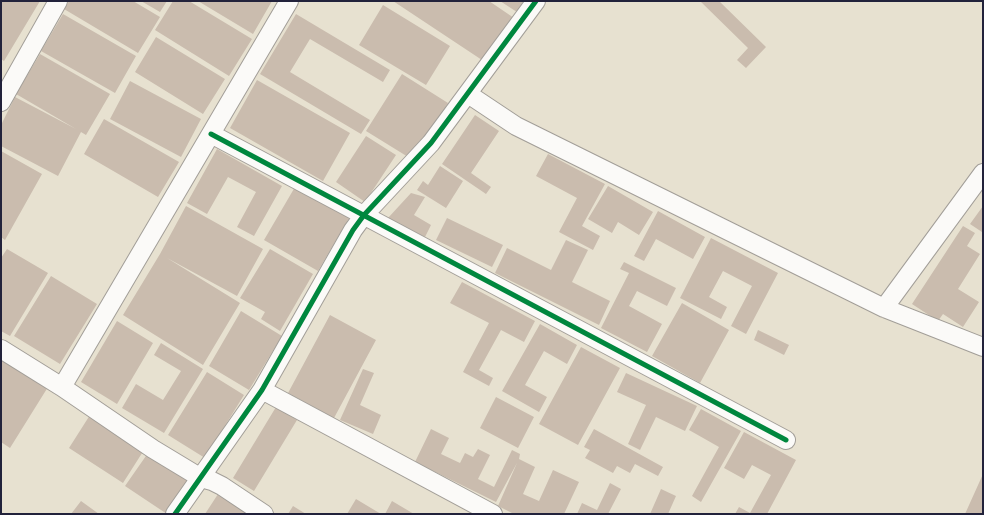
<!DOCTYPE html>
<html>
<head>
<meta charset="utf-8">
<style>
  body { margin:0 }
  #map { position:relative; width:984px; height:515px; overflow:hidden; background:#e7e1d0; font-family:"Architects Daughter",sans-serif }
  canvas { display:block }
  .frame { position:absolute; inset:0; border:2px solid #22223b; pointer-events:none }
</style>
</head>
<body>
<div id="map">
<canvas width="984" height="515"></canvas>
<div class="frame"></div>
</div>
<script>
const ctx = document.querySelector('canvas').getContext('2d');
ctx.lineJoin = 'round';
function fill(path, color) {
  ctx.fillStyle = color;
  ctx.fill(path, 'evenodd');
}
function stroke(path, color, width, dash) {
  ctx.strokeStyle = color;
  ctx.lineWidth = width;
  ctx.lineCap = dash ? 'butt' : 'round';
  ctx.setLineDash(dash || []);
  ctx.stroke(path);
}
const building = new Path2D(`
  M 1,1 L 40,1 L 4,61 L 1,59 Z
  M 69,1 L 133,1 L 160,17 L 138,53 L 64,9 Z
  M 141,1 L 167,1 L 160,12 Z
  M 173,1 L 189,1 L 252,39 L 229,76 L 155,30 Z
  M 198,1 L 272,1 L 253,34 Z
  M 393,1 L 489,1 L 514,18 L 485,62 Z
  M 500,1 L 528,1 L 520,14 Z
  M 700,1 L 719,1 L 766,47 L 746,68 L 737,60 L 748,48 Z
  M 383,5 L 450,46 L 426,85 L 359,45 Z
  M 63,14 L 136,56 L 115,93 L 41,51 Z
  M 296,14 L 390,70 L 383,82 L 310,39 L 290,72 L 370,120 L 361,134 L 260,74 Z
  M 156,37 L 225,79 L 203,114 L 135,72 Z
  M 40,54 L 110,94 L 86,135 L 81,132 L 58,176 L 1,146 L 1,125 L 15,97 L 76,129 L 16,94 Z
  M 402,74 L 448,103 L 413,160 L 366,131 Z
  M 257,80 L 350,133 L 323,181 L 230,128 Z
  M 130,81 L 201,119 L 181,157 L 110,119 Z
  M 475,115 L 499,131 L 471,173 L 491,187 L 486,194 L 442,164 Z
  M 104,119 L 179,162 L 158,197 L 84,154 Z
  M 366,136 L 396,155 L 365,202 L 336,182 Z
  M 217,149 L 282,186 L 254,236 L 237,227 L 256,192 L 228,177 L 207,214 L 187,203 Z
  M 1,151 L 42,174 L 5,240 L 1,237 Z
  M 548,154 L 605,184 L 582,226 L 600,236 L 593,250 L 559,232 L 577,198 L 536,176 Z
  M 440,166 L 463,181 L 446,208 L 417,190 L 423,181 L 428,185 Z
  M 608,186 L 653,212 L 639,235 L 618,222 L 612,233 L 588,219 Z
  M 295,187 L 349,218 L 318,271 L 264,240 Z
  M 411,193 L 425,197 L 414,215 L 431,225 L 425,237 L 388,218 Z
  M 186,206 L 263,249 L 237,296 L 167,258 L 240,303 L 203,365 L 123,315 L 160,254 Z
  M 983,206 L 983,231 L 982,232 L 970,224 Z
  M 658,211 L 705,237 L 693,259 L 656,239 L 644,261 L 634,256 Z
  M 447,218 L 503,245 L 492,267 L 436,240 Z
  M 963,226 L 975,233 L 967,246 L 980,254 L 958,289 L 979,302 L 963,327 L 943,314 L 938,321 L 912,304 Z
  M 711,238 L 778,273 L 746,334 L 731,326 L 752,286 L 723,271 L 709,297 L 727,307 L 721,319 L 680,298 Z
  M 566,240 L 588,250 L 572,282 L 610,301 L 599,325 L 495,273 L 507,248 L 551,270 Z
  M 7,249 L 48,273 L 10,336 L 1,331 L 1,258 Z
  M 270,249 L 313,274 L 280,331 L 261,319 L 265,312 L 240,298 Z
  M 624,262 L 676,288 L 667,306 L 637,291 L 629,306 L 662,324 L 647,352 L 601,328 L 629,273 L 620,269 Z
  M 51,276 L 97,304 L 60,364 L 14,336 Z
  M 462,282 L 535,321 L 524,342 L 501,330 L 479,370 L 493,378 L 489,386 L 463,372 L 489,323 L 450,303 Z
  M 682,303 L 729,330 L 700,383 L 652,356 Z
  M 241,311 L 282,336 L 249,390 L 209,366 Z
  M 330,315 L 376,340 L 334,418 L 288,393 Z
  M 117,321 L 153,343 L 117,404 L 81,382 Z
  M 540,324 L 577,345 L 567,364 L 544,351 L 525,385 L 547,397 L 539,412 L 502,391 Z
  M 758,330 L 789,345 L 784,355 L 754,340 Z
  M 161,343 L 203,369 L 164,433 L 122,408 L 136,384 L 163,400 L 181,371 L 154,355 Z
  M 581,347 L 620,368 L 578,445 L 539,424 Z
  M 2,359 L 48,387 L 10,448 L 1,442 Z
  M 363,369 L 374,373 L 360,405 L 381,415 L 373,434 L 340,420 Z
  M 207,372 L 244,395 L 205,458 L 168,435 Z
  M 626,373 L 697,406 L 685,431 L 656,417 L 640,450 L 628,444 L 646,405 L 617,392 Z
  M 496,397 L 534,417 L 518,448 L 480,428 Z
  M 276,407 L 297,420 L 254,491 L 233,478 Z
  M 701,409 L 741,431 L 701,502 L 692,496 L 719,447 L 689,430 Z
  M 90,415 L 144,450 L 123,483 L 69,448 Z
  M 431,429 L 449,438 L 441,454 L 460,463 L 465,453 L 473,457 L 478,449 L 490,455 L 478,479 L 494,487 L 512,450 L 520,454 L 519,459 L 535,467 L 523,494 L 539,501 L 553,470 L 579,482 L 564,514 L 514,514 L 498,506 L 517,463 L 496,502 L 415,462 Z
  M 594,429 L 663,467 L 658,476 L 635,464 L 630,473 L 617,466 L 613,473 L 585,458 L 590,450 L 584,447 Z
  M 744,432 L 796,460 L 767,514 L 735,514 L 739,507 L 750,513 L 771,475 L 752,465 L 744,479 L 724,468 Z
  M 148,453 L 189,481 L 167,514 L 125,486 Z
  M 983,474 L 983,514 L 965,514 Z
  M 610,483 L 621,489 L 608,514 L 577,514 L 582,503 L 597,510 Z
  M 661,489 L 676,496 L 668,514 L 650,514 Z
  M 220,491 L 253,514 L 205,514 Z
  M 356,499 L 381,514 L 347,514 Z
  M 81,501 L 99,514 L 71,514 Z
  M 392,501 L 414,514 L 385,514 Z
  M 293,506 L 306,514 L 288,514 Z`);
const minor = new Path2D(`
  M 468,94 L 516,126 L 884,308 L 983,347
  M 1,102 L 58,1
  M 211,134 L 786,440
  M 884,308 L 983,173
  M 1,349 L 62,387 L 153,449 L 201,478 L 212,481 L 222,486 L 264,514
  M 62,387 L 289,1
  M 262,390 L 493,514
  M 175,514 L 262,390 L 353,230 L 364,215 L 431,143 L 536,1`);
const cycleway = new Path2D(`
  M 211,134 L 786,440
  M 175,514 L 262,390 L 353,230 L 364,215 L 431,143 L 536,1`);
fill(building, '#cabcae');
stroke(minor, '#a29e98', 20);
stroke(minor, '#fbfaf8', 18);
stroke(cycleway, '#00873e', 5);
</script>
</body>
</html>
